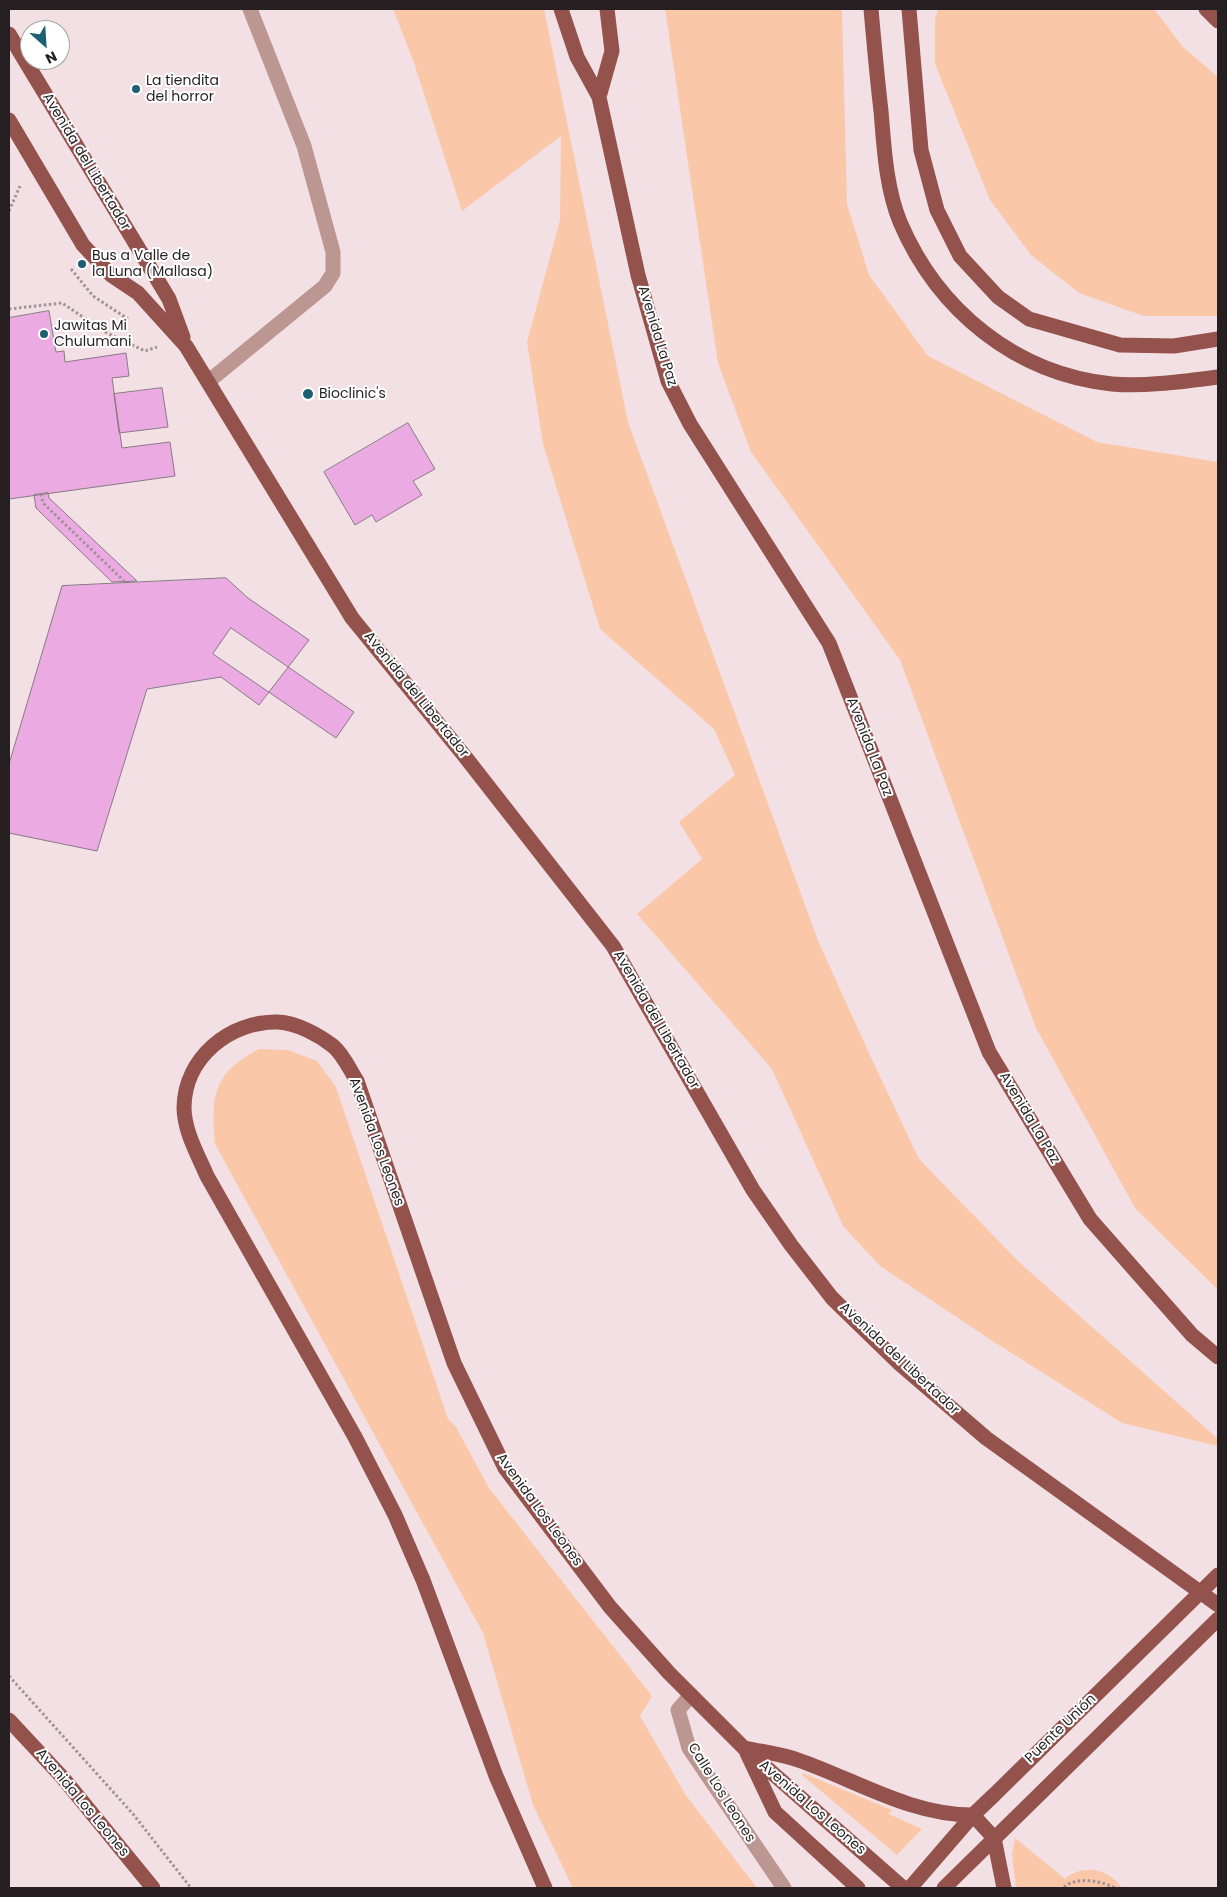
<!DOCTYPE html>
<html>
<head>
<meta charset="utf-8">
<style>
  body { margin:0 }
  #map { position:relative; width:1227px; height:1897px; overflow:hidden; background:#f2e0e5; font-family:Poppins,sans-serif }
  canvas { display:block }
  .frame { position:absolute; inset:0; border:10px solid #251f21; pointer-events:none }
  .north { position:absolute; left:20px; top:20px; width:50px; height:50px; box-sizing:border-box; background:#fff; border:1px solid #a8a5a6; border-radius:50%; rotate:154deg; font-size:14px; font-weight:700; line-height:20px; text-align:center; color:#251f21 }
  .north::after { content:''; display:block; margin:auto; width:18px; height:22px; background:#1c5e72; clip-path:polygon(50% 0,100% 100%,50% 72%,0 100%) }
</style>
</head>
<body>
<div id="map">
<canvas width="1227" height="1897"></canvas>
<div class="frame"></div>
<div class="north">N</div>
</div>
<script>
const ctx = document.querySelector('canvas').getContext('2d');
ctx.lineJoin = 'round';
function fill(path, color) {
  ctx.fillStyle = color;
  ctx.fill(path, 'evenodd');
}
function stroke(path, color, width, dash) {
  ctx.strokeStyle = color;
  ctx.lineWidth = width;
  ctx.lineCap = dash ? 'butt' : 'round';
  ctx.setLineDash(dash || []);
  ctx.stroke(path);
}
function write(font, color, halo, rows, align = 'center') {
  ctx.font = font + ' Poppins,sans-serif';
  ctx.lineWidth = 4;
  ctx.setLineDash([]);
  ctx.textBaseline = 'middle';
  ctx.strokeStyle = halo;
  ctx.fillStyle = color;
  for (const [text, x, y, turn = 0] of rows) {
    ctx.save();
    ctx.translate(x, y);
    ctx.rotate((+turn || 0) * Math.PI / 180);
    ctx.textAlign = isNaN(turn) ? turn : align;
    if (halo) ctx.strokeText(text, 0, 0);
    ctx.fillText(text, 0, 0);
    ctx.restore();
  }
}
const green = new Path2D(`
  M 393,9 L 544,9 L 628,422 L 819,943 L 868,1051 L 919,1159 L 1020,1263 L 1218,1439 L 1218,1446 L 1122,1423 L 994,1342 L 880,1266 L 843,1226 L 772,1069 L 637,914 L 702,859 L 679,822 L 735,775 L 714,729 L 600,629 L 543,444 L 527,342 L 560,220 L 561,136 L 462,211 L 414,63 Z
  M 665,9 L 842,9 L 847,204 L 869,275 L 928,356 L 1097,442 L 1218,462 L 1218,1290 L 1135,1208 L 1036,1028 L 900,660 L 751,452 L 718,363 Z
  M 938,9 L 1154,9 L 1183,47 L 1218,77 L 1218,316 L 1144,316 L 1079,293 L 1031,255 L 990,200 L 935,64 L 935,19 Z
  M 259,1049 L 288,1050 L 317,1061 L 336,1087 L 448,1419 L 456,1427 L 489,1488 L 652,1696 L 640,1716 L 685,1794 L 757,1888 L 573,1888 L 533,1805 L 483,1633 L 215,1144 C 211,1095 213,1073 259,1049 Z
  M 803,1773 L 892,1810 L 889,1814 L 922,1829 L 897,1855 L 802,1775 Z
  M 1015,1838 L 1065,1879 C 1083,1863 1109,1869 1122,1888 L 1016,1888 L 1012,1855 Z`);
const building = new Path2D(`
  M 49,311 L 56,352 L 64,351 L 65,362 L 126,353 L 129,376 L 112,378 L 122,448 L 170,442 L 175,476 L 9,499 L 9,318 Z
  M 162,388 L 168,427 L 119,433 L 114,394 Z
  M 408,423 L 435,469 L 413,481 L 422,495 L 376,522 L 372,515 L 355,525 L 324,472 Z
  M 48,493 L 49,498 L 137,581 L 112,582 L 36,508 L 34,495 Z
  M 226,578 L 248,598 L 309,640 L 259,705 L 221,677 L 147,689 L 97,851 L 9,833 L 9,764 L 62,586 Z
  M 231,628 L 354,712 L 336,738 L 213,654 Z`);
const path = new Path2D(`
  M 9,211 L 20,186
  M 71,269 L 93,296 L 128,319
  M 9,309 L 62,303 L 107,333 L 145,351 L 157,347
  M 41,494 L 43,503 L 124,581
  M 9,1676 L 133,1814 L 191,1888
  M 1064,1887 C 1078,1876 1101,1881 1115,1888`);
const minor = new Path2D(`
  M 209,381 L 325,286 L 333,273 L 333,252 L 304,146 L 250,9
  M 691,1695 L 678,1710 L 689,1748 L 784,1888`);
const major = new Path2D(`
  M 561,9 L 577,57 L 599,97 L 638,275 L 668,381 L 690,424 L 829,643 L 989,1052 L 1090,1219 L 1192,1335 L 1218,1357
  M 871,9 C 874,43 877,77 881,111 C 884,147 886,188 900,222 C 938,311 1016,374 1112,384 C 1145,387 1186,381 1218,377
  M 909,9 L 921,150 L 937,210 L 960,256 L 998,297 L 1029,319 L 1120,345 L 1174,346 L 1218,339
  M 1206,9 L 1218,21
  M 9,34 L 169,299 L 183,337
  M 599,97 L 612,51 L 607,9
  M 9,120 L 83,245 L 111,275 L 138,293 L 186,346 L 352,618 L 463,754 L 613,946 L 753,1190 L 791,1245 L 832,1298 L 900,1364 L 986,1438 L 1218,1605
  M 9,1720 L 63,1778 L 153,1888
  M 745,1748 C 763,1752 781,1754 798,1760 C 856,1780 910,1815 973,1815 L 994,1838 L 1004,1888
  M 747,1753 L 775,1812 L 858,1888
  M 545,1888 L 496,1776 L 423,1580 L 395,1515 L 355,1437 L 207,1176 C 198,1155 184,1131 184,1107 C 185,1058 229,1021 278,1022 C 297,1023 319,1035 333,1046 C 343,1054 350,1070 357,1081 L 454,1363 L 505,1468 L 610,1607 L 669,1673 L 744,1748 L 903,1888
  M 910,1888 L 973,1815 L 994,1795
  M 944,1888 L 1218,1619`);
const majorBridge = new Path2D(`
  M 994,1795 L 1218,1575`);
const markers = [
  [136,89,5,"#1c5e72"],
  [82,264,5,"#1c5e72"],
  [44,334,5,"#1c5e72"],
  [308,394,6,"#1c5e72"]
];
const poiNames = [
  ["La tiendita",146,81],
  ["del horror",146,97],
  ["Bus a Valle de",92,256],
  ["la Luna (Mallasa)",92,272],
  ["Jawitas Mi",54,326],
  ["Chulumani",54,342],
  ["Bioclinic's",319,394]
];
const streetNames = [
  ["Avenida del Libertador",86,162,59],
  ["Avenida La Paz",657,336,73],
  ["Avenida del Libertador",416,695,51],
  ["Avenida La Paz",869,747,69],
  ["Avenida del Libertador",656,1020,60],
  ["Avenida La Paz",1029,1118,59],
  ["Avenida Los Leones",376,1142,70],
  ["Avenida del Libertador",899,1359,43],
  ["Avenida Los Leones",539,1510,54],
  ["Puente Unión",1061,1729,-44],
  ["Calle Los Leones",721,1793,58],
  ["Avenida Los Leones",82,1803,50],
  ["Avenida Los Leones",812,1808,41]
];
fill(green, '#fac8a8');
fill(building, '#ebaae2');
stroke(building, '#867a84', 1);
stroke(path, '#a09397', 3, [2.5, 2.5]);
stroke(minor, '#bc9691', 15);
stroke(major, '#93524c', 15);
stroke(majorBridge, '#93524c', 15);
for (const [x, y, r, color] of markers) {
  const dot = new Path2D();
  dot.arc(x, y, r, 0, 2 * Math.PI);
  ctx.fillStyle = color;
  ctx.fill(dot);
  stroke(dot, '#fff', 2);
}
write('14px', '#251f21', '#fff', poiNames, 'left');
write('14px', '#251f21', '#fff', streetNames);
</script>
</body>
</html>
